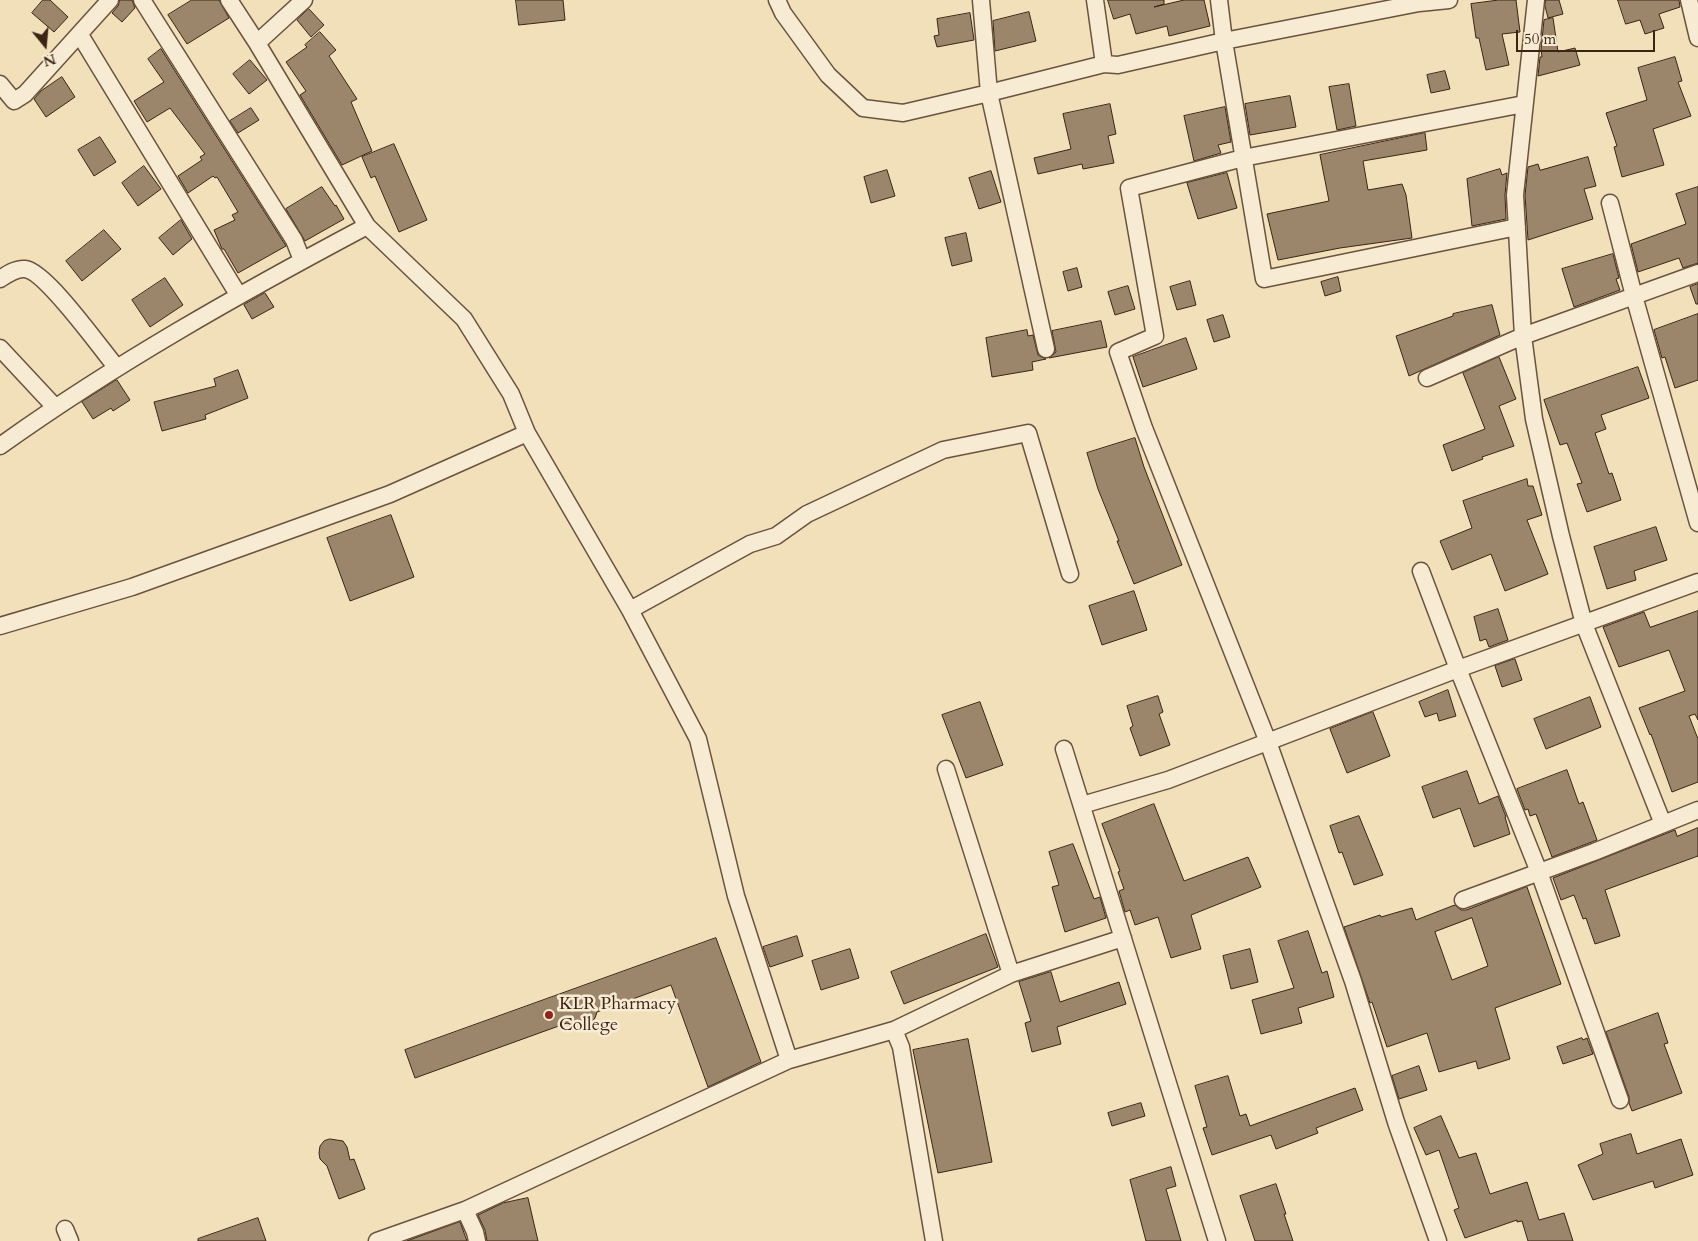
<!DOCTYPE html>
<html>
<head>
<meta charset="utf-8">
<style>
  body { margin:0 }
  #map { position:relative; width:1698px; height:1241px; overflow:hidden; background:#f2e0bb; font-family:Cardo,serif }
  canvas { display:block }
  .north { position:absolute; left:20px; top:20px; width:50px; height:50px; -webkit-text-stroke:4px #f7ebd3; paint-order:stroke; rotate:163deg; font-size:14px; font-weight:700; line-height:20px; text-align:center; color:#3c2415 }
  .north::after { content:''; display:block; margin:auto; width:18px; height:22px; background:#3c2415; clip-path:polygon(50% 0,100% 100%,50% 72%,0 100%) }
  .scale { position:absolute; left:1516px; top:30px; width:139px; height:22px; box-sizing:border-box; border:2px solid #3c2415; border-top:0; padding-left:6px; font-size:15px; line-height:18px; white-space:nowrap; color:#3c2415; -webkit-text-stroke:4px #f7ebd3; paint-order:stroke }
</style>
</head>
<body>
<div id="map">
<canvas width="1698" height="1241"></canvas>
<div class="north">N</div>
<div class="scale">50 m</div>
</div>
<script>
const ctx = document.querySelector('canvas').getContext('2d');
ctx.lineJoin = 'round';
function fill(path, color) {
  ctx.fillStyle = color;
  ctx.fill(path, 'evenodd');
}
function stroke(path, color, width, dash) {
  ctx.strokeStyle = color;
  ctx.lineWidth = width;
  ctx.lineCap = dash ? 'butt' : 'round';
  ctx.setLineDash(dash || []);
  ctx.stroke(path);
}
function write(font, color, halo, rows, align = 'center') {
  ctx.font = font + ' Cardo,serif';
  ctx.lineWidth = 5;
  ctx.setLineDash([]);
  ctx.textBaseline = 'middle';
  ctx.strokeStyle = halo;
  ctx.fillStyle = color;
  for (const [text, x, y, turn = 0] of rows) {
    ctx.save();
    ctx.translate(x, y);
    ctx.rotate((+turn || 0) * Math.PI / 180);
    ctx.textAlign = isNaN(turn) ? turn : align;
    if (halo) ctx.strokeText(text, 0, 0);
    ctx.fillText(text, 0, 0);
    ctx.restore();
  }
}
const building = new Path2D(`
  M 43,0 L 50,0 L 68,17 L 54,32 L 32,13 Z
  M 120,0 L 132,0 L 135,8 L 122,22 L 112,13 L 118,6 Z
  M 192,0 L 219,0 L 229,18 L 187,44 L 168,15 Z
  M 516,0 L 563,0 L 565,20 L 519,25 Z
  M 1108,0 L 1164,0 L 1164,4 L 1154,7 L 1184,0 L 1204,0 L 1210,26 L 1169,36 L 1167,26 L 1136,34 L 1130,14 L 1114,19 Z
  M 1499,0 L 1516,0 L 1520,32 L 1502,34 L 1509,65 L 1486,70 L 1479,38 L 1476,38 L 1471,4 Z
  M 1546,0 L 1559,0 L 1563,14 L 1548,18 L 1545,6 Z
  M 1618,0 L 1679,0 L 1680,7 L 1659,14 L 1664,28 L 1645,34 L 1640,20 L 1626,24 Z
  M 309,9 L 324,25 L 311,37 L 297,20 Z
  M 1029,12 L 1036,41 L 995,51 L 993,21 Z
  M 970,13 L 974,40 L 937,47 L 934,36 L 939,35 L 937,19 Z
  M 1553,18 L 1558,52 L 1575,48 L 1580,65 L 1538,76 L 1540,57 L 1542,57 L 1541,49 L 1544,20 Z
  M 320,32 L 336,50 L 329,56 L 357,99 L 351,102 L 372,151 L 342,165 L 300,95 L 306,91 L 286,62 L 307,47 L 305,45 Z
  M 161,49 L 286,246 L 238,273 L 224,249 L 222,249 L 214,230 L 235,220 L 232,215 L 238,212 L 217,177 L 215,178 L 213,176 L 188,193 L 178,176 L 202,160 L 200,157 L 205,154 L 170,108 L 147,122 L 134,101 L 164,82 L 148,59 Z
  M 1675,57 L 1682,81 L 1678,82 L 1691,116 L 1653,129 L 1664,165 L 1622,177 L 1614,147 L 1617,146 L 1606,113 L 1647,100 L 1638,68 Z
  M 250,60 L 267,80 L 249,94 L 233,74 Z
  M 1445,71 L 1450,89 L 1431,93 L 1427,75 Z
  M 62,77 L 75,97 L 46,117 L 34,99 L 41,91 Z
  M 1349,84 L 1356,126 L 1337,130 L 1329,87 Z
  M 1290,96 L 1296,127 L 1250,135 L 1245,104 Z
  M 1110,104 L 1116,134 L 1108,136 L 1114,163 L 1083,169 L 1082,164 L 1038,174 L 1034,158 L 1071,149 L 1063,114 Z
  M 1225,107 L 1231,142 L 1218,145 L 1221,153 L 1194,161 L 1184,116 Z
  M 251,108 L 259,120 L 238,133 L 230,121 Z
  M 1425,133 L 1427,150 L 1363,161 L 1368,190 L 1402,184 L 1406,195 L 1412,238 L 1340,248 L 1278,260 L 1267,214 L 1329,201 L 1320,155 Z
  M 100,137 L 116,162 L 94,176 L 78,150 Z
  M 394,144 L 427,220 L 399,232 L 375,176 L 371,178 L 362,157 Z
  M 1588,157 L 1596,186 L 1584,189 L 1593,219 L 1528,240 L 1525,195 L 1528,167 L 1538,164 L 1540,170 Z
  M 144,166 L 161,189 L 138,206 L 122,183 Z
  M 1500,169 L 1502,175 L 1507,173 L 1505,195 L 1506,219 L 1472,226 L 1467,179 Z
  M 887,170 L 895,196 L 871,203 L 864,177 Z
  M 991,171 L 1001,202 L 979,209 L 969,178 Z
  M 1227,173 L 1237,208 L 1198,219 L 1187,183 Z
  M 322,187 L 335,206 L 336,205 L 344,219 L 305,241 L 286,209 Z
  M 1698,187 L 1698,263 L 1683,268 L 1679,258 L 1638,272 L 1631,244 L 1686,224 L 1676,194 Z
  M 181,220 L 192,239 L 173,255 L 159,238 Z
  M 104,230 L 121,249 L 82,281 L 66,261 Z
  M 966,233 L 972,261 L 952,266 L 945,238 Z
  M 1613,254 L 1619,278 L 1616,279 L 1620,290 L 1574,307 L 1562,269 Z
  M 1077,268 L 1082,287 L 1068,291 L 1063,272 Z
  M 1338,277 L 1341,291 L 1325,296 L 1321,282 Z
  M 165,278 L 183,305 L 150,327 L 132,300 Z
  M 1190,281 L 1196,305 L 1177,310 L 1170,287 Z
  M 1698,284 L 1698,304 L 1696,304 L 1690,287 Z
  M 1128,286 L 1135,309 L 1115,315 L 1108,292 Z
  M 265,293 L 274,307 L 252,319 L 244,305 Z
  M 1492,305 L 1500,335 L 1409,376 L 1396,336 L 1453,316 L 1453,314 Z
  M 1698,314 L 1698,380 L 1675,388 L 1665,357 L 1662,358 L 1654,330 Z
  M 1223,315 L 1230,337 L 1214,342 L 1207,320 Z
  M 1101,321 L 1107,347 L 1049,358 L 1056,352 L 1052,331 Z
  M 1027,330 L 1028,336 L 1033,335 L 1038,355 L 1046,359 L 1032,362 L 1033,370 L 992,377 L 986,338 Z
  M 1186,338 L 1197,369 L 1143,387 L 1133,357 Z
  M 1499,357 L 1516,399 L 1499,406 L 1514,446 L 1482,457 L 1483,459 L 1452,471 L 1443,445 L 1485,429 L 1463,373 Z
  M 1638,367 L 1649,398 L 1601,415 L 1606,429 L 1595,433 L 1609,474 L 1612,473 L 1621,500 L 1587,512 L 1577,484 L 1582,483 L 1567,443 L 1560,445 L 1544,400 Z
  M 238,370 L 248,398 L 205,415 L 206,419 L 162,431 L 154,402 L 216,386 L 214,379 Z
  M 117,380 L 130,400 L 113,411 L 111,408 L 93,419 L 82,402 Z
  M 1135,438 L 1144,467 L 1182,565 L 1134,584 L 1117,541 L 1119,541 L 1098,489 L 1087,453 Z
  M 1527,479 L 1528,486 L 1533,486 L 1542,515 L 1527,520 L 1548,574 L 1505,591 L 1491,554 L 1452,570 L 1440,541 L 1472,528 L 1463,501 Z
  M 391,515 L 414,577 L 350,601 L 327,538 Z
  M 1656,527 L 1667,560 L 1634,571 L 1636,580 L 1607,589 L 1594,547 Z
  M 1134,591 L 1147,630 L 1102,645 L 1089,606 Z
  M 1498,609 L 1508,640 L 1489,647 L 1486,639 L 1480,641 L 1474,617 Z
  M 1698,611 L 1698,720 L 1695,714 L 1689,716 L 1698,739 L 1698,782 L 1672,792 L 1651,734 L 1650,735 L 1639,708 L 1685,691 L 1669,650 L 1619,667 L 1603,627 L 1644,612 L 1650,627 Z
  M 1515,659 L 1522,680 L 1502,687 L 1495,666 Z
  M 1448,690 L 1456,716 L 1439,721 L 1437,713 L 1425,717 L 1419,702 Z
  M 1158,696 L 1163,712 L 1159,714 L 1170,745 L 1140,756 L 1130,728 L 1133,726 L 1127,706 Z
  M 1590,697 L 1601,727 L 1546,749 L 1534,719 Z
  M 980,702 L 1003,765 L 966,778 L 942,715 Z
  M 1373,712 L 1390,756 L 1347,773 L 1330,729 Z
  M 1567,770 L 1579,804 L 1583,802 L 1597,840 L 1552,857 L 1536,814 L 1530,816 L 1528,809 L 1525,810 L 1517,789 Z
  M 1467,771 L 1479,804 L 1498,796 L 1506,817 L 1505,817 L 1510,834 L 1474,847 L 1460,808 L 1433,818 L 1422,787 Z
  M 1154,804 L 1184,881 L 1248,857 L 1261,887 L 1191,915 L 1201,949 L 1171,958 L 1158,917 L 1135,925 L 1130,910 L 1125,912 L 1119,891 L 1124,889 L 1118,872 L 1120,871 L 1102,824 Z
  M 1359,816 L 1383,875 L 1354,885 L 1342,852 L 1339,853 L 1330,826 Z
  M 1698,828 L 1698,856 L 1605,890 L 1620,936 L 1595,944 L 1586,918 L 1583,919 L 1574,895 L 1561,900 L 1553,878 L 1675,830 L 1677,836 Z
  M 1073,844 L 1094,899 L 1100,897 L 1106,918 L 1065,932 L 1052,887 L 1059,885 L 1049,852 Z
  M 1527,887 L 1561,984 L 1495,1008 L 1510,1059 L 1478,1069 L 1476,1061 L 1439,1072 L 1427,1033 L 1387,1047 L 1372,1002 L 1370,1003 L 1344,927 L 1380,915 L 1381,917 L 1412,908 L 1416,920 L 1452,906 L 1455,905 L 1461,910 L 1466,910 ZM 1472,918 L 1488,966 L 1452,980 L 1435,932 Z
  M 1308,931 L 1322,973 L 1327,971 L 1334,997 L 1298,1008 L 1302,1023 L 1261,1034 L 1252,1000 L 1294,988 L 1278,941 Z
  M 986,934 L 998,967 L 904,1004 L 891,972 Z
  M 797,936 L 803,956 L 770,967 L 763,947 Z
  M 716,938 L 761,1062 L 708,1087 L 671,985 L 597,1012 L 595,1018 L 591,1023 L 585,1027 L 579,1028 L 567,1023 L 415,1078 L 405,1050 Z
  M 850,949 L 859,978 L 821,990 L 812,961 Z
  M 1250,949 L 1258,982 L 1231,989 L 1223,956 Z
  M 1051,972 L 1060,1002 L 1119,982 L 1126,1004 L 1057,1027 L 1061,1044 L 1032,1052 L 1025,1023 L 1031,1021 L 1019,982 Z
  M 1658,1013 L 1668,1043 L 1664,1044 L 1682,1093 L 1632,1111 L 1629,1103 L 1629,1097 L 1606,1032 Z
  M 1582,1038 L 1583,1040 L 1587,1038 L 1593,1054 L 1563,1064 L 1557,1047 Z
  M 968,1039 L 992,1162 L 938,1173 L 913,1050 Z
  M 1419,1066 L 1427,1090 L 1399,1099 L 1392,1076 Z
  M 1228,1076 L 1240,1116 L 1246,1114 L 1250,1126 L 1355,1088 L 1363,1110 L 1316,1128 L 1318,1133 L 1276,1149 L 1271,1135 L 1212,1155 L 1203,1128 L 1207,1127 L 1195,1086 Z
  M 1141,1103 L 1145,1116 L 1112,1126 L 1108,1113 Z
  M 1441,1116 L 1459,1158 L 1476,1153 L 1490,1194 L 1527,1182 L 1539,1220 L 1564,1213 L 1573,1241 L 1528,1241 L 1522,1221 L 1517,1222 L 1517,1220 L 1465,1238 L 1454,1210 L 1459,1208 L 1439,1150 L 1426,1155 L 1414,1128 Z
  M 1631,1134 L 1637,1154 L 1681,1139 L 1693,1175 L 1655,1188 L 1653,1181 L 1593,1200 L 1578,1165 L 1603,1154 L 1600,1144 Z
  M 330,1139 L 343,1141 L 347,1147 L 350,1160 L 354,1159 L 365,1189 L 339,1199 L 327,1166 L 320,1159 L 319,1153 L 320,1146 L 324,1141 Z
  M 1171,1167 L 1176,1186 L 1166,1189 L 1181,1241 L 1146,1241 L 1130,1180 Z
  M 1276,1184 L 1286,1214 L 1284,1214 L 1293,1241 L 1255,1241 L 1240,1196 Z
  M 528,1198 L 538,1241 L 487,1241 L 485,1230 L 478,1215 L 503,1203 Z
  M 258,1218 L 266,1241 L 198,1241 L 198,1239 Z
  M 460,1222 L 467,1241 L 407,1241 Z`);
const street = new Path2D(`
  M 142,0 L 294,240 L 302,260
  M 229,0 L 257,43 L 367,226 L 464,319 L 511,394 L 527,433 L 630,610 L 750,544 L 776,536 L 807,514 L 943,450 L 1028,433 L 1070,574
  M 777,0 L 783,13 L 828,75 L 863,108 L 903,113 L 989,93 L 981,0
  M 1095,0 L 1104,64
  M 1219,0 L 1224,41 L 1264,279 L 1517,227
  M 1536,0 L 1515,195 L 1523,336 L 1534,419 L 1561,536 L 1584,624 L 1663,824
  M 1689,0 L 1698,38
  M 80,35 L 239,296
  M 257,43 L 304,0
  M 0,84 L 14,101 L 25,94 L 110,0
  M 1610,203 L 1634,296 L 1698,523
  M 0,279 C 6,275 16,268 25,269 C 46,271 101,349 117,368
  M 0,348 L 55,407
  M 1046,349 L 989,93 L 1104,64 L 1118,65 L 1224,41 L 1419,3 L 1449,0
  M 1427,378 L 1523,336 L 1698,273
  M 0,446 C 116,363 241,293 367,226
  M 1421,571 L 1458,669 L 1539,872 L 1620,1100
  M 0,626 L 132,587 L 390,494 L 527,433
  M 1064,749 L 1217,1241
  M 946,769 L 1011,974
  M 1082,805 L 1168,780 L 1458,669 L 1698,582
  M 1463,900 L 1594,852 L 1698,810
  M 894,1030 L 901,1047 L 934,1241
  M 789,1060 L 894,1030 L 1011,974 L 1123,938
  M 465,1210 L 475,1232 L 477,1241
  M 65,1229 L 70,1241
  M 377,1241 L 465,1210 L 789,1060 L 736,896 L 698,739 L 630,610
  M 1438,1241 L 1396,1122 L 1353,981 L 1268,742 L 1144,428 L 1118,352 L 1155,336 L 1129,188 L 1243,158 L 1524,104`);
const markers = [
  [549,1015,5,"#8f2418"]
];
const poiNames = [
  ["KLR Pharmacy",559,1005],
  ["College",559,1026]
];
fill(building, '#9b866b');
stroke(building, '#3c2415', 1);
stroke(street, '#6a533e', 19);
stroke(street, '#f7ebd3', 16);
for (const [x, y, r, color] of markers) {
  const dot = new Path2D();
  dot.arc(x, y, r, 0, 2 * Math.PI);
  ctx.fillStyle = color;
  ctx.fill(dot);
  stroke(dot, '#f7ebd3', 2);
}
write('18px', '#3c2415', '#f7ebd3', poiNames, 'left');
</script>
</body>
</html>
